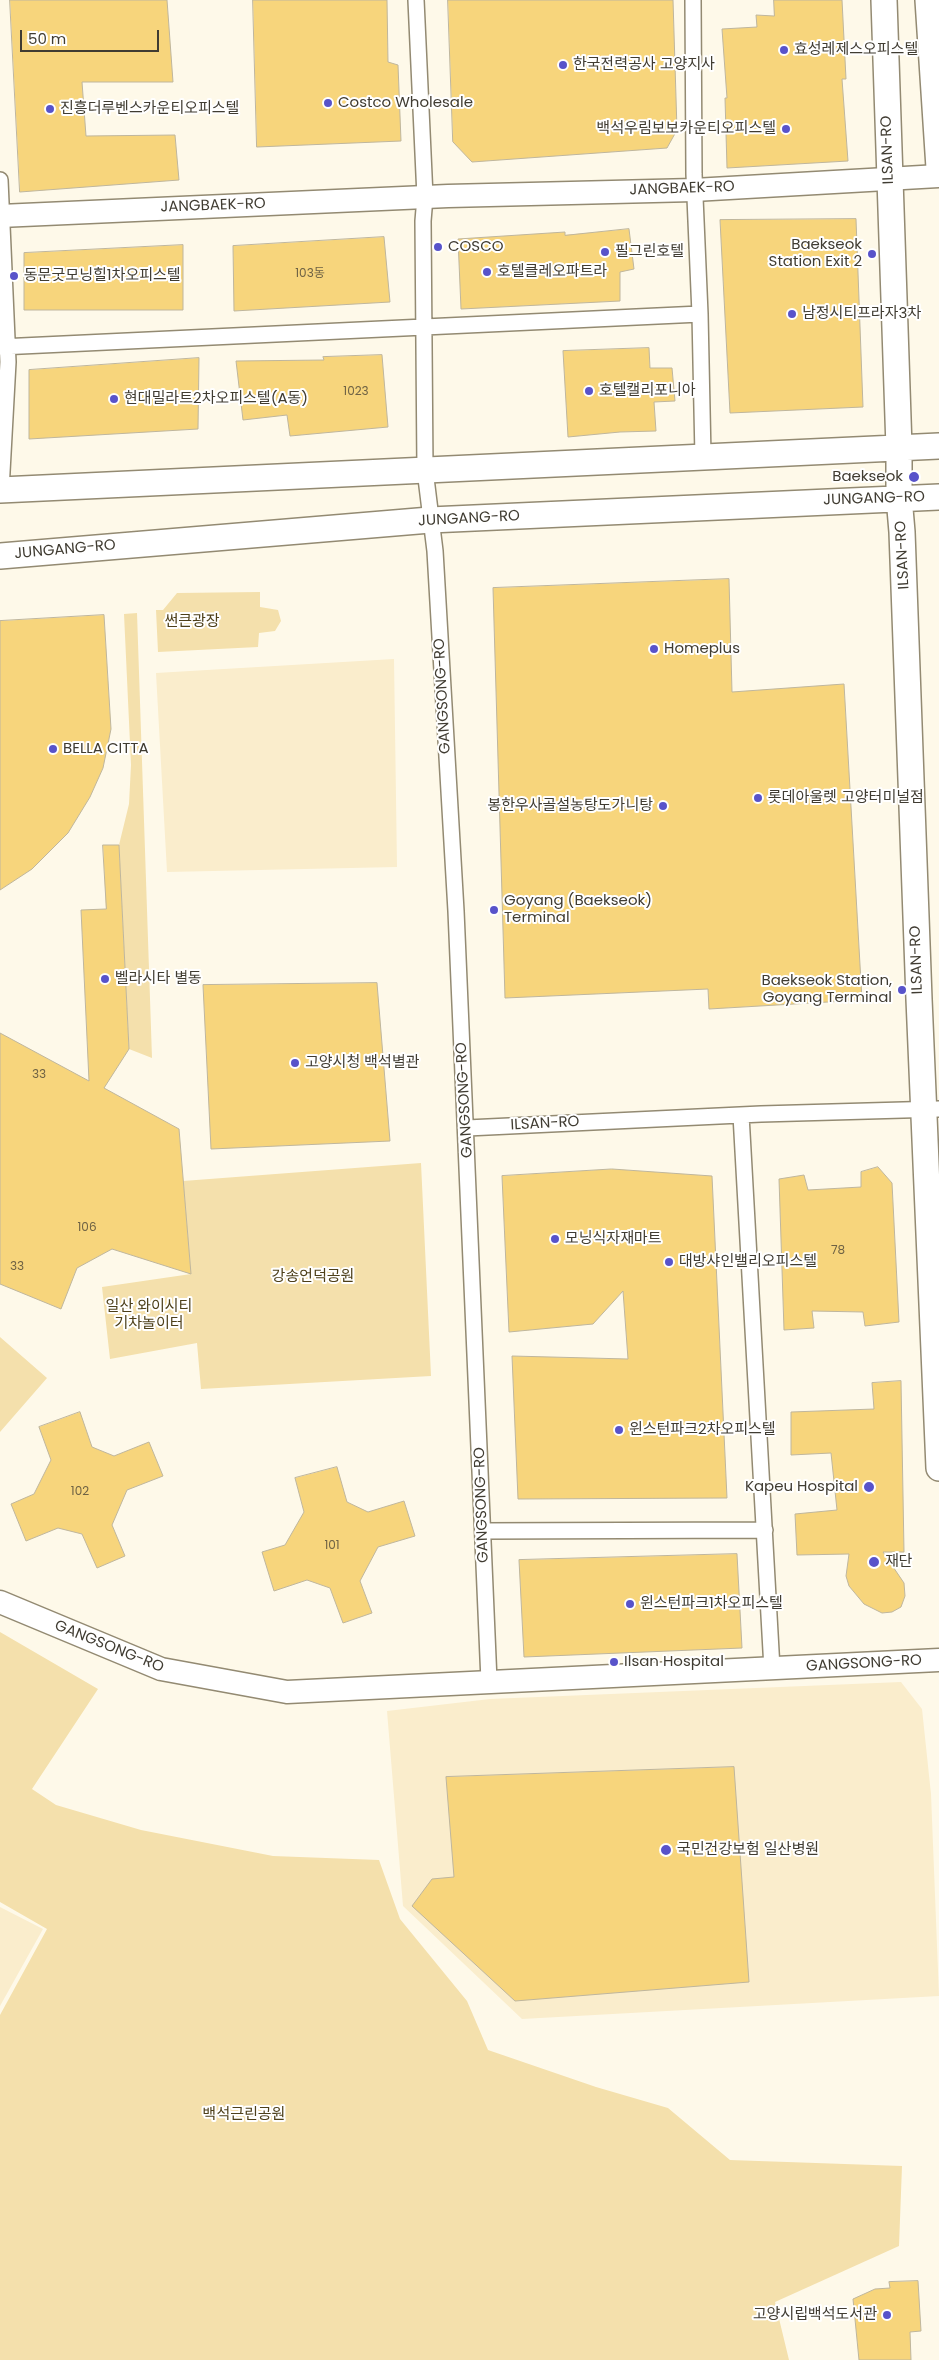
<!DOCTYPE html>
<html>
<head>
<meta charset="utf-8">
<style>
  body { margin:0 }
  #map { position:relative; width:939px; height:2360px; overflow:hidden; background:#fef9e9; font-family:Poppins,sans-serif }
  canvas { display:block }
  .scale { position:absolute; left:20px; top:30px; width:139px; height:22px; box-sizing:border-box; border:2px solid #403c32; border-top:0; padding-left:6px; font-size:15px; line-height:18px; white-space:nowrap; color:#403c32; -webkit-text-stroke:4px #fff; paint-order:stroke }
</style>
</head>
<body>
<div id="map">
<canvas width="939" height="2360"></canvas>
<div class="scale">50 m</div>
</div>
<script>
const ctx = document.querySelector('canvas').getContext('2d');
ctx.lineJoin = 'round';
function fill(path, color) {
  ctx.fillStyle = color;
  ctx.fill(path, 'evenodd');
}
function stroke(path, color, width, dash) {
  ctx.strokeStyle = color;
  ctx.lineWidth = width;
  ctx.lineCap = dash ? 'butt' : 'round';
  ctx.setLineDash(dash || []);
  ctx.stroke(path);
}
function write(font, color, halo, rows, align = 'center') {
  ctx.font = font + ' Poppins,"Noto Sans KR",sans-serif';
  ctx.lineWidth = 4;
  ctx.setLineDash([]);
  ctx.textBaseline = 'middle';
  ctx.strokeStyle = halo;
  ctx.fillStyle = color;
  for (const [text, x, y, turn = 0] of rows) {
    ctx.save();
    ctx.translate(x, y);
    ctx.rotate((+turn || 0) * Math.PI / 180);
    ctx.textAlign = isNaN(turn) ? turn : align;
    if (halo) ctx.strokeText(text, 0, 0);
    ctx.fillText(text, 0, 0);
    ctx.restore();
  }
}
const built = new Path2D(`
  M 394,659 L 397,867 L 167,872 L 156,673 Z
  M 901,1682 L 922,1709 L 931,1794 L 939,1996 L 522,2019 L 403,1906 L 387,1711 L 490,1699 Z
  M 0,1907 L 43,1929 L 0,2006 Z`);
const green = new Path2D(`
  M 260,592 L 260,607 L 278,610 L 281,621 L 275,631 L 259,633 L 258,647 L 158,652 L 156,610 L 163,610 L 177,593 Z
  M 137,613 L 152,1058 L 129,1049 L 119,845 L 129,804 L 131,765 L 124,614 Z
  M 421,1163 L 431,1376 L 201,1389 L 197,1343 L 110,1359 L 102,1287 L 191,1274 L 183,1181 Z
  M 0,1337 L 47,1378 L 0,1432 Z
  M 0,1632 L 98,1689 L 32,1789 L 56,1805 L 141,1830 L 273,1856 L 379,1860 L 400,1919 L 467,2001 L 488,2050 L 596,2087 L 668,2108 L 730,2160 L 902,2166 L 899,2246 L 775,2302 L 789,2360 L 0,2360 L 0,2015 L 47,1929 L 0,1902 Z`);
const building = new Path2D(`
  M 10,0 L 167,0 L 173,82 L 82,82 L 86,136 L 175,135 L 179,180 L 20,192 Z
  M 253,0 L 387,0 L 388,62 L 398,65 L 401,141 L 257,147 Z
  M 448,0 L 673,0 L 677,130 L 667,148 L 472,162 L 453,142 Z
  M 774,0 L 842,0 L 846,79 L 842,79 L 848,161 L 727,168 L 725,98 L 727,98 L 722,29 L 757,27 L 756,15 L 774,16 Z
  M 856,219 L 863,407 L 730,413 L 720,220 Z
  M 629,229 L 634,269 L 620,272 L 620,301 L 461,309 L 458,239 L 565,232 L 565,235 Z
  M 384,237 L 390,302 L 234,311 L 233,246 Z
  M 183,245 L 183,310 L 24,310 L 24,253 Z
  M 649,348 L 650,368 L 672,368 L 675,401 L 654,402 L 656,431 L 620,432 L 568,437 L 563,351 Z
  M 382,355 L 388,427 L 290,436 L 287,415 L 243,420 L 236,361 L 324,360 L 323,357 Z
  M 199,358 L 198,429 L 29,439 L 29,370 Z
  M 729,579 L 732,692 L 844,684 L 862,1000 L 709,1009 L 708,989 L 505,998 L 493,588 Z
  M 104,615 L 111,729 L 103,768 L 90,797 L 68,833 L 32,869 L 0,890 L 0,621 Z
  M 103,845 L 119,845 L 129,1049 L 104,1088 L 179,1129 L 191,1274 L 112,1249 L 77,1268 L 61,1309 L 0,1284 L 0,1033 L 89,1081 L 81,910 L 106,909 Z
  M 377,983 L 390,1141 L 211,1149 L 203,985 Z
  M 878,1167 L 892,1183 L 899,1322 L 865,1326 L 863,1312 L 812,1311 L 814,1328 L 784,1330 L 779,1179 L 804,1175 L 808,1190 L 861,1187 L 861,1172 Z
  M 612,1169 L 712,1176 L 727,1498 L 518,1499 L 512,1356 L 628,1359 L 623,1291 L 593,1324 L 509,1332 L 502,1176 Z
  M 901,1381 L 904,1552 L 883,1552 L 904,1583 L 905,1596 L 901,1607 L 892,1612 L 882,1613 L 864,1604 L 849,1586 L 846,1576 L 849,1554 L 797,1555 L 795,1514 L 837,1510 L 831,1453 L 791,1455 L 791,1412 L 874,1409 L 872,1383 Z
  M 80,1412 L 92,1447 L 114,1456 L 149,1442 L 163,1476 L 127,1490 L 112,1525 L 125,1556 L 97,1568 L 82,1534 L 58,1528 L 26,1541 L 11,1504 L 34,1494 L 51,1460 L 39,1427 Z
  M 337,1467 L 347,1502 L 368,1512 L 404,1501 L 415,1536 L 378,1547 L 360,1581 L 372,1613 L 343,1623 L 330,1588 L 307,1580 L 274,1591 L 262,1552 L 285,1545 L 304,1512 L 295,1478 Z
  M 737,1554 L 742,1648 L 524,1657 L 519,1560 Z
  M 734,1767 L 749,1982 L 515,2001 L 412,1906 L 432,1879 L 454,1877 L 446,1777 Z
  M 918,2281 L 921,2331 L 910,2332 L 911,2360 L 859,2360 L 853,2299 L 875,2289 L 890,2288 L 889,2282 Z`);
const street = new Path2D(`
  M 416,0 L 425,197 L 423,221 L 425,470 L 435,551 L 456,911 L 489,1681
  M 0,180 L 8,362 L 1,490
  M 700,314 L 703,457
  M 0,347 L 700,314 L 694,174 L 693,0
  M 741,1115 L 772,1669
  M 467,1128 L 761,1114 L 939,1109
  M 483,1531 L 765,1530`);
const secondary = new Path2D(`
  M 0,216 L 448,196 L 694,190 L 939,176
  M 0,1602 L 161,1669 L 287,1692 L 939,1660`);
const primary = new Path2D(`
  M 884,0 L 899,448 L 899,497 L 902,532 L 919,999 L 939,1468
  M 928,0 L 939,168
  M 0,490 L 939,446
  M 0,556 L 430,520 L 939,497`);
const markers = [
  [784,50,5,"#5853ca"],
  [563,65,5,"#5853ca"],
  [328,103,5,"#5853ca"],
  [50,109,5,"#5853ca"],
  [786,129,5,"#5853ca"],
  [438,247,5,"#5853ca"],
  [605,252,5,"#5853ca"],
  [872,254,5,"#5853ca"],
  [487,272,5,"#5853ca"],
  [14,276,5,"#5853ca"],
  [792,314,5,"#5853ca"],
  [589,391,5,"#5853ca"],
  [114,399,5,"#5853ca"],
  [914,477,6,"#5853ca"],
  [654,649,5,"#5853ca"],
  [53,749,5,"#5853ca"],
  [758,798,5,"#5853ca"],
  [663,806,5,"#5853ca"],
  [494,910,5,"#5853ca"],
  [105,979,5,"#5853ca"],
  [902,990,5,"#5853ca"],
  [295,1063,5,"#5853ca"],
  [555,1239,5,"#5853ca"],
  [669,1262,5,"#5853ca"],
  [619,1430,5,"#5853ca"],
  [869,1487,6,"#5853ca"],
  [874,1562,6,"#5853ca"],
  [630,1604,5,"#5853ca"],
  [614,1662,5,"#5853ca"],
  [666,1850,6,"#5853ca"],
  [887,2315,5,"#5853ca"]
];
const numberNames = [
  ["103동",310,274],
  ["1023",356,392],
  ["33",39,1075],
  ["106",87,1228],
  ["78",838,1251],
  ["33",17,1267],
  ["102",80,1492],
  ["101",332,1546]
];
const poiNames = [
  ["효성레제스오피스텔",794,50],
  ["한국전력공사 고양지사",573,65],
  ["Costco Wholesale",338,103],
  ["진흥더루벤스카운티오피스텔",60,109],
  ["백석우림보보카운티오피스텔",776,129,"right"],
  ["Baekseok",862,245,"right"],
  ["Station Exit 2",862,262,"right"],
  ["COSCO",448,247],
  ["필그린호텔",615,252],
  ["호텔클레오파트라",497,272],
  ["동문굿모닝힐1차오피스텔",24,276],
  ["남정시티프라자3차",802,314],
  ["호텔캘리포니아",599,391],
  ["현대밀라트2차오피스텔(A동)",124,399],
  ["Baekseok",903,477,"right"],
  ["Homeplus",664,649],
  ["BELLA CITTA",63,749],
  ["롯데아울렛 고양터미널점",768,798],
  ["봉한우사골설농탕도가니탕",653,806,"right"],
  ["Goyang (Baekseok)",504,901],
  ["Terminal",504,918],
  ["벨라시타 별동",115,979],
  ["Baekseok Station,",892,981,"right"],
  ["Goyang Terminal",892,998,"right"],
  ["고양시청 백석별관",305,1063],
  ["모닝식자재마트",565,1239],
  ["대방샤인밸리오피스텔",679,1262],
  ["윈스턴파크2차오피스텔",629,1430],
  ["Kapeu Hospital",858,1487,"right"],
  ["재단",885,1562],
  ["윈스턴파크1차오피스텔",640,1604],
  ["Ilsan Hospital",624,1662],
  ["국민건강보험 일산병원",677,1850],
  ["고양시립백석도서관",877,2315,"right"]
];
const streetNames = [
  ["ILSAN-RO",888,150,-92],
  ["JANGBAEK-RO",682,189,-2],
  ["JANGBAEK-RO",213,206,-2],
  ["JUNGANG-RO",874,499,-2],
  ["JUNGANG-RO",469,519,-3],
  ["JUNGANG-RO",65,550,-5],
  ["ILSAN-RO",903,555,-93],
  ["GANGSONG-RO",443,696,-93],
  ["ILSAN-RO",917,960,-92],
  ["GANGSONG-RO",465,1100,-93],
  ["ILSAN-RO",545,1124,-3],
  ["GANGSONG-RO",482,1505,-92],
  ["GANGSONG-RO",109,1647,22],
  ["GANGSONG-RO",864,1664,-3]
];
const parkNames = [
  ["썬큰광장",192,622],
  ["강송언덕공원",313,1277],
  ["일산 와이시티",149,1307],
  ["기차놀이터",149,1324],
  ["백석근린공원",244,2115]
];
fill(built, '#faedcc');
fill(green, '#f4e0ac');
fill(building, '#f7d57c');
stroke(building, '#bfb69d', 1);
stroke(street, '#938a72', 18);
stroke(secondary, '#938a72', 25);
stroke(primary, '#938a72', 28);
stroke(street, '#fff', 15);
stroke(secondary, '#fff', 22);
stroke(primary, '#fff', 25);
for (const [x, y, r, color] of markers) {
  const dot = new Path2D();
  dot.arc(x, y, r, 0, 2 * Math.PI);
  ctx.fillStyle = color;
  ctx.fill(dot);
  stroke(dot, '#fff', 2);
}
write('12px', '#6e6244', null, numberNames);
write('15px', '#403c32', '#fff', poiNames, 'left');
write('15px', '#403c32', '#fff', streetNames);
write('15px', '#4d3f19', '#fff', parkNames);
</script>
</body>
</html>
